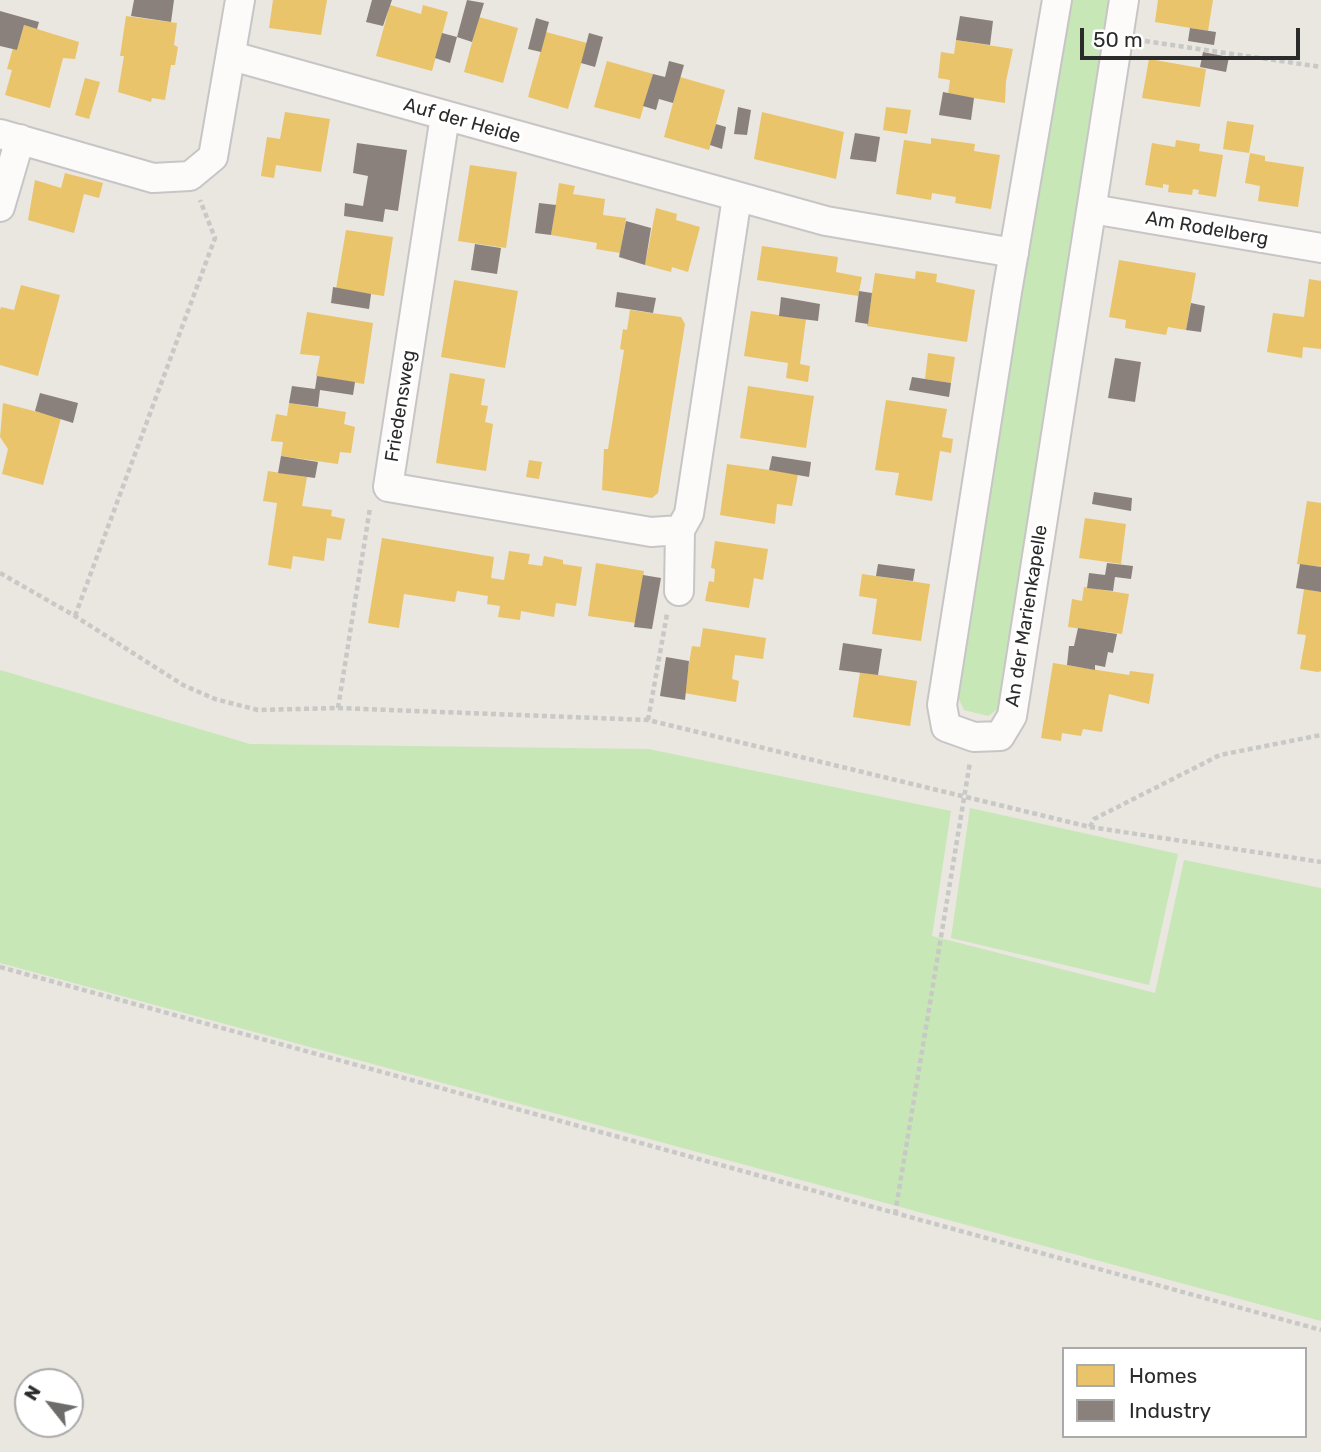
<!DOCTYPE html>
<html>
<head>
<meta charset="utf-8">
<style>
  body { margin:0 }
  #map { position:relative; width:1321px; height:1452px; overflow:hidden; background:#eae6e0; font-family:Rubik,sans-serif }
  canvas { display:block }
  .legend { position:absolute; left:1062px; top:1347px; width:245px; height:91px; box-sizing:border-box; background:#fff; border:2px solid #aaa; margin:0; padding:9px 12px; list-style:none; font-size:21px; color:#2b2b2b }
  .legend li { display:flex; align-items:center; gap:14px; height:35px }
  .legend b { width:35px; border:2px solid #aaa }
  .north { position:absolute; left:14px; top:1368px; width:70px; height:70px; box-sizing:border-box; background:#fff; border:2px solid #aaa; border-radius:50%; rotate:301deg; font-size:19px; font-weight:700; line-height:28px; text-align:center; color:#2b2b2b }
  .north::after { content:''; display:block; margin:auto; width:24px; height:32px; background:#6e6c6a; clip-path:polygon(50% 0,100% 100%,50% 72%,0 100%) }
  .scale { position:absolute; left:1080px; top:28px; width:220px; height:32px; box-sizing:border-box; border:4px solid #2b2b2b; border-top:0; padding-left:9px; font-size:21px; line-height:24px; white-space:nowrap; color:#2b2b2b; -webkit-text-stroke:5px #fff; paint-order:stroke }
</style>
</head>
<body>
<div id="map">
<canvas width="1321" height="1452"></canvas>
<ul class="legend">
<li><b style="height:19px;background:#e9c46a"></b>Homes</li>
<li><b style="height:19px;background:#8a817c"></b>Industry</li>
</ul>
<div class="north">N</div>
<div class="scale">50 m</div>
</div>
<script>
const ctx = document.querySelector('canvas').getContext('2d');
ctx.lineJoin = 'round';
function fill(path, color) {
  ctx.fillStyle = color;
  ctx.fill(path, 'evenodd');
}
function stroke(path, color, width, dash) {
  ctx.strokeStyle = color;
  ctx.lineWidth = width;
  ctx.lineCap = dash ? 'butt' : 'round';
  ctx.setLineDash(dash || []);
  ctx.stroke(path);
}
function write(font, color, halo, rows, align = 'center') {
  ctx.font = font + ' Rubik,sans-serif';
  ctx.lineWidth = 7;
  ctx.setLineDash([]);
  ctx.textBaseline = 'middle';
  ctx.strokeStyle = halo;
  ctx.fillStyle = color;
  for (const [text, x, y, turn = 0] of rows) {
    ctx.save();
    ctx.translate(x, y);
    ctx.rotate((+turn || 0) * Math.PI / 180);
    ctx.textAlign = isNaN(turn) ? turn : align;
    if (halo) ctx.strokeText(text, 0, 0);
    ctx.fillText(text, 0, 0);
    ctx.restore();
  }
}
const green = new Path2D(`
  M 1068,0 L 1112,0 L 1001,707 L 988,716 L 964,710 L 958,697 Z
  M 0,670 L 250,744 L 648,749 L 951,811 L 932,936 L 1155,993 L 1184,860 L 1321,888 L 1321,1321 L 0,963 Z
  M 970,808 L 1178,854 L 1149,985 L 951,938 Z`);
const homes = new Path2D(`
  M 273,0 L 327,0 L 321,35 L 269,28 Z
  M 1158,0 L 1213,0 L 1208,31 L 1155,22 Z
  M 390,5 L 421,14 L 423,5 L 448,12 L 432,71 L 376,56 Z
  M 126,16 L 177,23 L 174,45 L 178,47 L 175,65 L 171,65 L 165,100 L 152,98 L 151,102 L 118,92 L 124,56 L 120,56 Z
  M 479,17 L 518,28 L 503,83 L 464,72 Z
  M 24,25 L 79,42 L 75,59 L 63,58 L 50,108 L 5,95 L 12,70 L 7,69 L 13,48 L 17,50 Z
  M 546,32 L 587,43 L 568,109 L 528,97 Z
  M 956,40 L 1013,49 L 1006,81 L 1005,103 L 948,94 L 950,80 L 938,78 L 941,52 L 954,54 Z
  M 1149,59 L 1206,69 L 1200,107 L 1142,98 Z
  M 607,61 L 653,74 L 640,119 L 594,107 Z
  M 680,77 L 725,90 L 709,150 L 664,137 Z
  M 85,78 L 100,82 L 89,119 L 75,115 Z
  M 886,107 L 911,110 L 907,134 L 883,130 Z
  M 285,112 L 330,119 L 321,172 L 276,165 L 274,178 L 261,176 L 267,137 L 280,139 Z
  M 762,112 L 844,132 L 836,179 L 754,159 Z
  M 1227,121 L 1254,125 L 1249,153 L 1223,149 Z
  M 931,138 L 975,144 L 974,151 L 1000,155 L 991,209 L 955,203 L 956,197 L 932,193 L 931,200 L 896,194 L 904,140 L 931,144 Z
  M 1176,140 L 1200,144 L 1199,151 L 1223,155 L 1216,197 L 1198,194 L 1199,190 L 1193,189 L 1192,195 L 1168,192 L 1169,185 L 1163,184 L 1163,188 L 1145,185 L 1152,143 L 1175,147 Z
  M 1250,153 L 1265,156 L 1265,161 L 1304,167 L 1298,207 L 1258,201 L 1260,186 L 1245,183 Z
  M 470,165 L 517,172 L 506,248 L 458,241 Z
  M 65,173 L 103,183 L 99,198 L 84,194 L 74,233 L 28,220 L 35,180 L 61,188 Z
  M 559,183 L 575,186 L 573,194 L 605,199 L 603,215 L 626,218 L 620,253 L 596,249 L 597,243 L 551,235 Z
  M 656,208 L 677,214 L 676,220 L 700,227 L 688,272 L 672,267 L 671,272 L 645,265 Z
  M 346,230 L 393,237 L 384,296 L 336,289 Z
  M 762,246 L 838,257 L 836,272 L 862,277 L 858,296 L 757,280 Z
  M 1119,260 L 1196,273 L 1186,330 L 1168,327 L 1166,335 L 1125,328 L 1126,320 L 1109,317 Z
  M 916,271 L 937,274 L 936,282 L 975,290 L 967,342 L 867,326 L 875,273 L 915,279 Z
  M 1309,279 L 1321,281 L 1321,349 L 1303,347 L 1302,358 L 1267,352 L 1273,313 L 1304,317 Z
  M 454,280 L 518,291 L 505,368 L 441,357 Z
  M 21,285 L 60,295 L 38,376 L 0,365 L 0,310 L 1,307 L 14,310 Z
  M 630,310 L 681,317 L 685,324 L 658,493 L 652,498 L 602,490 L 604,449 L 608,449 L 624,350 L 620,349 L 623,329 L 627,330 Z
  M 751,311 L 806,319 L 800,364 L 810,366 L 808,382 L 786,378 L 788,363 L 744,356 Z
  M 307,312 L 373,323 L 364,384 L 316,376 L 320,356 L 300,354 Z
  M 928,353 L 955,357 L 951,383 L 925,379 Z
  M 450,373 L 485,379 L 481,405 L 488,406 L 485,422 L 493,424 L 486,471 L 436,463 Z
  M 748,386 L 814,396 L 806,448 L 740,438 Z
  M 886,400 L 947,409 L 942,437 L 953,439 L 951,453 L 940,451 L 932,501 L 895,495 L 899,473 L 875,470 Z
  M 3,403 L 61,418 L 43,485 L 2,474 L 8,449 L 0,437 Z
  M 289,403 L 346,412 L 344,424 L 355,427 L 351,453 L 340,452 L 338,464 L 281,456 L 283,442 L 271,441 L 276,414 L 287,416 Z
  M 529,460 L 542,462 L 539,479 L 526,477 Z
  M 727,464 L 798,474 L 792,506 L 777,504 L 775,524 L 720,515 Z
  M 268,471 L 307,477 L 302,506 L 332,510 L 331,516 L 345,519 L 341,540 L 327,538 L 324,561 L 293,556 L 291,569 L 268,565 L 277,503 L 263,501 Z
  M 1307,501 L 1321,503 L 1321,567 L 1297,564 Z
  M 1085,518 L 1126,524 L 1121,564 L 1079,558 Z
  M 382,538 L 494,557 L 491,578 L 504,580 L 509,551 L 530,554 L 528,564 L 542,566 L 544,556 L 563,560 L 563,564 L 582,567 L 576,606 L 556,603 L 554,617 L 521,611 L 520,620 L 498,617 L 500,606 L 487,604 L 488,596 L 457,591 L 455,602 L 404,594 L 399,628 L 368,623 Z
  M 715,541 L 768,549 L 763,580 L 754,578 L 749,608 L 705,601 L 709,581 L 714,582 L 715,569 L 711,568 Z
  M 596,563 L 644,571 L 636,623 L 588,616 Z
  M 862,574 L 930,584 L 921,641 L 872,634 L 877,599 L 859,596 Z
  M 1084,587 L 1129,594 L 1122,634 L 1068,627 L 1072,599 L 1082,601 Z
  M 1304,589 L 1321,592 L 1321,671 L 1318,672 L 1300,669 L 1306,635 L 1297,634 Z
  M 703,628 L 766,638 L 763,659 L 735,655 L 732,679 L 739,681 L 736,702 L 684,693 L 692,646 L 700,647 Z
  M 1053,663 L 1129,675 L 1130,671 L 1154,674 L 1149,704 L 1109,694 L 1102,732 L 1083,729 L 1081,736 L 1062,733 L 1061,741 L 1041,738 Z
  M 860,672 L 917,681 L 910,726 L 853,717 Z`);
const industry = new Path2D(`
  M 134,0 L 174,0 L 171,22 L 131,16 Z
  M 372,0 L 392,0 L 383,26 L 366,22 Z
  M 467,0 L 484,3 L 472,42 L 457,37 Z
  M 0,11 L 39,22 L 37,29 L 24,25 L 17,50 L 0,46 Z
  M 960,16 L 993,21 L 990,45 L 956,40 Z
  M 536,18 L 549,22 L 541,52 L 528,49 Z
  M 1190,28 L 1216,32 L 1214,45 L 1188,41 Z
  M 442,33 L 457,37 L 450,63 L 435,58 Z
  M 589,33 L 603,37 L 595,67 L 581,63 Z
  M 1203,52 L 1229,57 L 1226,72 L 1200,67 Z
  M 669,61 L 684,65 L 673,103 L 659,99 L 656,110 L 643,106 L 653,74 L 665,77 Z
  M 943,92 L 974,98 L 971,120 L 939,115 Z
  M 738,107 L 751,110 L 747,135 L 734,134 Z
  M 716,124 L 726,127 L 722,149 L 710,145 Z
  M 855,133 L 880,137 L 876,162 L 850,159 Z
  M 357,143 L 407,150 L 398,211 L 385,209 L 383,222 L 344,216 L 345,203 L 363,206 L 368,176 L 353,173 Z
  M 539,203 L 556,205 L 551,235 L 535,233 Z
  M 626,221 L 651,228 L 645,265 L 619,257 Z
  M 475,244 L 501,248 L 497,274 L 471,270 Z
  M 333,287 L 371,294 L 369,309 L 331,303 Z
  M 859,291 L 872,293 L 868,324 L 855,322 Z
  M 617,292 L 656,298 L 653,313 L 615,307 Z
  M 781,297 L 820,304 L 818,321 L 779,316 Z
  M 1191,303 L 1205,306 L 1201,332 L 1186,330 Z
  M 1115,358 L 1141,362 L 1135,402 L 1108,398 Z
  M 317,376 L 355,382 L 353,395 L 320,390 L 318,407 L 289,403 L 292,386 L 315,389 Z
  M 912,377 L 951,383 L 949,397 L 909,390 Z
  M 40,393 L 78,403 L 73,423 L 35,411 Z
  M 281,456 L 318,462 L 315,478 L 278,473 Z
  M 772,456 L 811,462 L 809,477 L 769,470 Z
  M 1094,492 L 1132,498 L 1131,511 L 1092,504 Z
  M 1107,563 L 1133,566 L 1131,579 L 1115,577 L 1113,591 L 1087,588 L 1089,573 L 1105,575 Z
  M 878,564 L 915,569 L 913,581 L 876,576 Z
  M 1300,564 L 1321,567 L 1321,592 L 1296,588 Z
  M 643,575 L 661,578 L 652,629 L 634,627 Z
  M 1078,628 L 1117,634 L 1113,653 L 1108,652 L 1105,667 L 1095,665 L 1095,670 L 1067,665 L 1069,646 L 1074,646 Z
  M 843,643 L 882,649 L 878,675 L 839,670 Z
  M 666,657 L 689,661 L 685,700 L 660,696 Z`);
const path = new Path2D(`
  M 1145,41 L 1321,67
  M 0,573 L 75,616 L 183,685 L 215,699 L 258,710 L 338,708 L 648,720 L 1090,827 L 1321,862
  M 75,616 L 215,238 L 200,200
  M 338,708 L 370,508
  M 648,720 L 667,614
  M 1090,827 L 1094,819 L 1220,755 L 1321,735
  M 0,967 L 1321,1330
  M 895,1214 L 970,762`);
const minor = new Path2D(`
  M 1057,0 L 1007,292 L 942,705 L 946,727 L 974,737 L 1000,736 L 1012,716 L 1124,0
  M 232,56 L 826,221 L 1014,253
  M 445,116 L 388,487 L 651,532 L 680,530 L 689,514 L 737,197
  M 0,134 L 153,178 L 190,176 L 213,157 L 240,0
  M 0,207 L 20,139
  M 1092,209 L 1321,248
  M 679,591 L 680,530`);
const streetNames = [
  ["Auf der Heide",462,121,16],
  ["Am Rodelberg",1207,229,10],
  ["Friedensweg",401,406,-81],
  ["An der Marienkapelle",1027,616,-81]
];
fill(green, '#c7e7b6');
fill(homes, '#e9c46a');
fill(industry, '#8a817c');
stroke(minor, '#c7c5c6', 32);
stroke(path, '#c8c8c7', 4.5, [5, 3.5]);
stroke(minor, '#fcfbfa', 28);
write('19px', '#2b2b2b', '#fff', streetNames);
</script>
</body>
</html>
